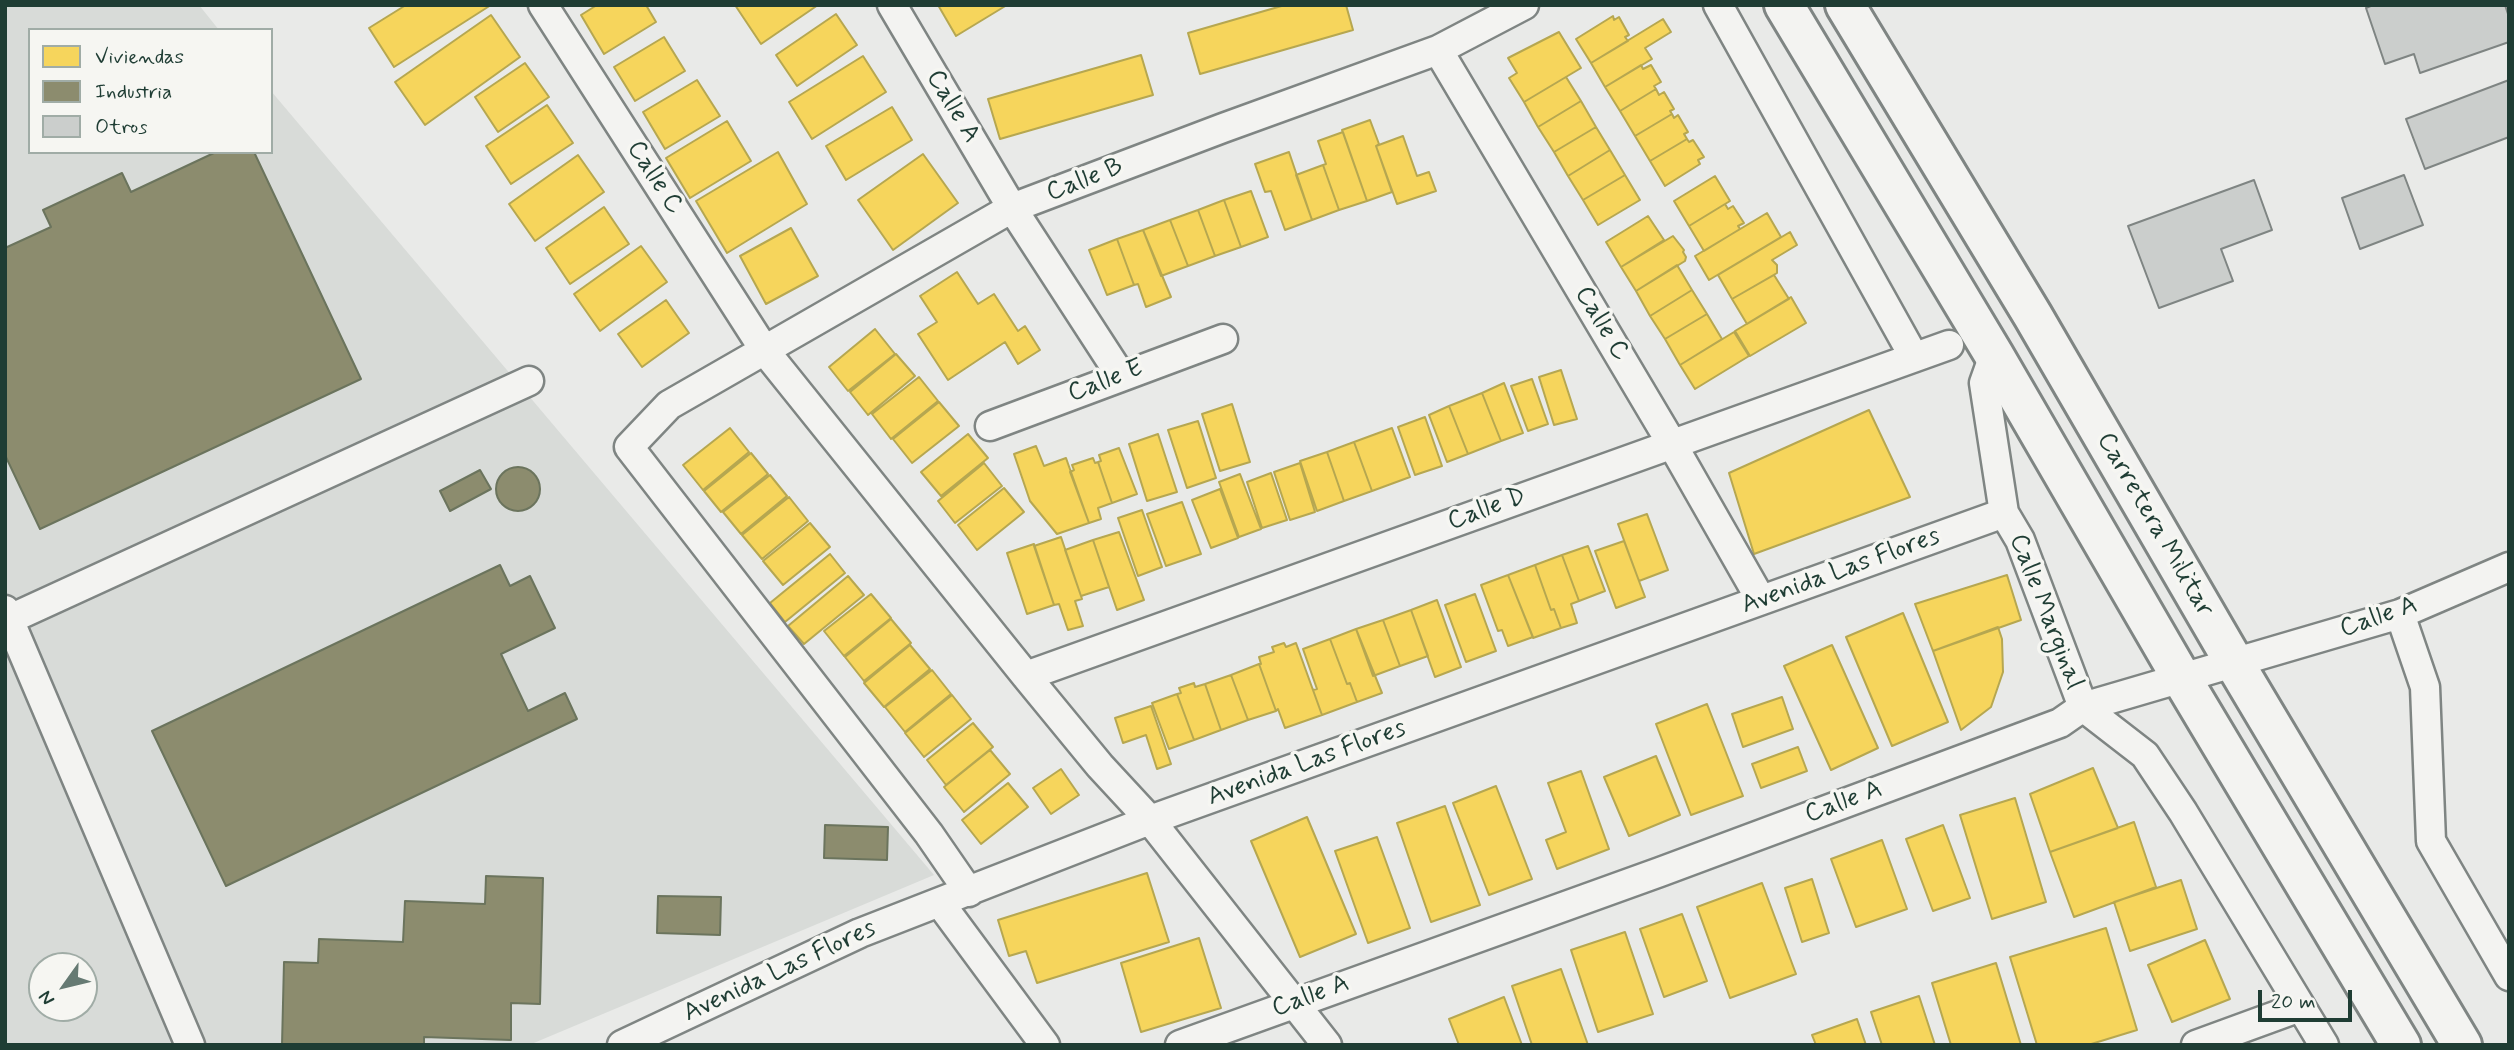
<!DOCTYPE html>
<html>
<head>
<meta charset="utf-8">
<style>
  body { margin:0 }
  #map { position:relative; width:2514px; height:1050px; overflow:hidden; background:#e9eae8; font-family:Mynerve,sans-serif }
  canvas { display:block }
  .frame { position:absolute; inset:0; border:7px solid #1f3d34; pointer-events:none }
  .legend { position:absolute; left:28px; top:28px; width:245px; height:126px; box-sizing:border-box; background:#f6f6f2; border:2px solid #a0aca6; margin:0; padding:9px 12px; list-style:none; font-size:21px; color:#1f3d34 }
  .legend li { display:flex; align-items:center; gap:14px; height:35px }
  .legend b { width:35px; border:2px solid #a0aca6 }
  .north { position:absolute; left:28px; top:952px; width:70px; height:70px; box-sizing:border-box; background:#f6f6f2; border:2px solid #a0aca6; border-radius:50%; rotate:236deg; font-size:19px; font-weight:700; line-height:28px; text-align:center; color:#1f3d34 }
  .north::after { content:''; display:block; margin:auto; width:24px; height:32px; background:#667a73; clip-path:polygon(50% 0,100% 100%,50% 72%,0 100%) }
  .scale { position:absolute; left:2258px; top:990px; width:94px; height:32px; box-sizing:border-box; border:4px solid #1f3d34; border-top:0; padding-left:9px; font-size:21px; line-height:24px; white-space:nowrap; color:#1f3d34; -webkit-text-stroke:5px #f6f6f2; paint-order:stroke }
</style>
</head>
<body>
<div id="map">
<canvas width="2514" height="1050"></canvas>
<div class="frame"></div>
<ul class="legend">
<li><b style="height:19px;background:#f6d55c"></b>Viviendas</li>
<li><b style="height:19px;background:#8c8c6e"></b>Industria</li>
<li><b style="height:19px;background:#cbcecc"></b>Otros</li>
</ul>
<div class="north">N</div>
<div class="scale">20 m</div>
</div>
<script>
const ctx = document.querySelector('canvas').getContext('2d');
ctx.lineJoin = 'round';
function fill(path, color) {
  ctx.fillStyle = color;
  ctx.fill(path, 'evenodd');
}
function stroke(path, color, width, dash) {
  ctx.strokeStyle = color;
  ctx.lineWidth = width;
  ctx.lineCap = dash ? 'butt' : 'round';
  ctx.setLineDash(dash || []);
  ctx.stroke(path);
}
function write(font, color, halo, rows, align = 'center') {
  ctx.font = font + ' Mynerve,sans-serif';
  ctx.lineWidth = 7;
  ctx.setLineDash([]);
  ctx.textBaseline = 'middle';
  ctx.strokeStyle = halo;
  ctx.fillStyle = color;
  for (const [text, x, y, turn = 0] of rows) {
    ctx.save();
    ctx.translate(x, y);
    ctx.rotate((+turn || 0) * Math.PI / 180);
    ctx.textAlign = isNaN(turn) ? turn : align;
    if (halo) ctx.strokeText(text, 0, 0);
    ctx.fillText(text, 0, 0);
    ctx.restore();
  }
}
const built = new Path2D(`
  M 5,5 L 199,5 L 219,30 L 30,30 L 30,152 L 271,152 L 271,91 L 934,875 L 529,1045 L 5,1045 ZM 42,966 L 84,966 L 84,1008 L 42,1008 Z`);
const homes = new Path2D(`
  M 406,5 L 491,5 L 394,67 L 369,28 Z
  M 597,5 L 646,5 L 656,22 L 604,54 L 581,15 Z
  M 735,5 L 818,5 L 761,44 Z
  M 938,5 L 1007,5 L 956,36 Z
  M 1285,5 L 1346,5 L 1353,30 L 1200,74 L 1188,33 Z
  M 836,14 L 857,45 L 797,86 L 776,55 Z
  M 491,15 L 520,57 L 425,125 L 395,82 Z
  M 1613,16 L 1614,20 L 1619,17 L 1629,35 L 1625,37 L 1628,41 L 1591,63 L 1576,39 Z
  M 1663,19 L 1671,32 L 1645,48 L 1652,59 L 1605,87 L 1591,63 Z
  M 1559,32 L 1581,68 L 1524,102 L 1509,78 L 1517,73 L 1508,58 Z
  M 664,37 L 685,71 L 635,101 L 614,67 Z
  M 1141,55 L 1153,95 L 1000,139 L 988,99 Z
  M 863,56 L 886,92 L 812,139 L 789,102 Z
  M 525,63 L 549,97 L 498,132 L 475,97 Z
  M 1641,65 L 1643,69 L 1651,65 L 1661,82 L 1654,86 L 1656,89 L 1620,111 L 1605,87 Z
  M 1566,77 L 1581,101 L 1538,127 L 1524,102 Z
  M 697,80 L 720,116 L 665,149 L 643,112 Z
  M 1656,89 L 1659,95 L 1664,92 L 1674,109 L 1670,111 L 1672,114 L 1635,136 L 1620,111 Z
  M 1581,101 L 1596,127 L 1554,152 L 1538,127 Z
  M 547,105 L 573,143 L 511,184 L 486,146 Z
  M 892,107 L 912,140 L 846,180 L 826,146 Z
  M 1672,114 L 1674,118 L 1678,115 L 1688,132 L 1684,134 L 1687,139 L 1650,161 L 1635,136 Z
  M 1370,120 L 1379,144 L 1376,146 L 1392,192 L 1367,201 L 1342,130 Z
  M 727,121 L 751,161 L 690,198 L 666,158 Z
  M 1596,127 L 1610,150 L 1568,176 L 1554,152 Z
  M 1343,132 L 1367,201 L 1339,210 L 1323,165 L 1326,164 L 1318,141 Z
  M 1403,136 L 1417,176 L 1429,172 L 1436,191 L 1397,204 L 1376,146 Z
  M 1687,139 L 1689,142 L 1693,140 L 1704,157 L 1698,160 L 1700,164 L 1665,186 L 1650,161 Z
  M 1610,150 L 1625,175 L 1583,200 L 1568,176 Z
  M 778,152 L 807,204 L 727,253 L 696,201 Z
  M 1289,152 L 1312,220 L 1285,230 L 1271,191 L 1265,192 L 1255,164 Z
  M 923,154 L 958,203 L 893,250 L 858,200 Z
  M 578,155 L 604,192 L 535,241 L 509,204 Z
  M 1323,165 L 1339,210 L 1312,220 L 1296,175 Z
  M 1625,175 L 1640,200 L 1598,225 L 1583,200 Z
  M 1715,176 L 1730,201 L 1689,226 L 1674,201 Z
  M 1251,191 L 1268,237 L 1241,247 L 1224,200 Z
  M 1224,200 L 1241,247 L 1215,256 L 1198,210 Z
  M 1725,204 L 1728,209 L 1733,206 L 1744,223 L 1738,226 L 1740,229 L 1704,251 L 1689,226 Z
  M 604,207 L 629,244 L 570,284 L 546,248 Z
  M 1198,210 L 1215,256 L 1188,266 L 1170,220 Z
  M 1767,213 L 1781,237 L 1709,280 L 1695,256 Z
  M 1648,216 L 1664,240 L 1621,267 L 1606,242 Z
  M 1170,220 L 1188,266 L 1161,276 L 1143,230 Z
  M 791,228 L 818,276 L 766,304 L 740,256 Z
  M 1143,230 L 1171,297 L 1146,307 L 1138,284 L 1134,285 L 1117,239 Z
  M 1790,232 L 1797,245 L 1772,260 L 1777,265 L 1777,273 L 1732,299 L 1718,275 Z
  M 1673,236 L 1684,250 L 1683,252 L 1686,257 L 1685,261 L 1636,291 L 1621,267 Z
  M 1117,239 L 1134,285 L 1107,295 L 1089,250 Z
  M 641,246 L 667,282 L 600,331 L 574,294 Z
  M 1677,265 L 1692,290 L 1650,316 L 1636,291 Z
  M 957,272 L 978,304 L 994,294 L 1018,331 L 1025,326 L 1040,350 L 1018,364 L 1005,342 L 948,380 L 918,334 L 937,322 L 920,296 Z
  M 1774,275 L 1789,299 L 1747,324 L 1732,299 Z
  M 1692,290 L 1707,314 L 1665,339 L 1650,316 Z
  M 1791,297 L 1806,323 L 1750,356 L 1735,331 Z
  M 666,300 L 689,333 L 642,367 L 618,334 Z
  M 1707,314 L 1722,339 L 1680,365 L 1665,339 Z
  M 875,329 L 895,354 L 848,391 L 829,367 Z
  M 1734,332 L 1749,356 L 1695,389 L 1680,365 Z
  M 896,354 L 915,376 L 868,415 L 850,392 Z
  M 1561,370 L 1577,419 L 1554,425 L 1539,377 Z
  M 919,377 L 938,401 L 891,439 L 872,414 Z
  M 1532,379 L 1548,424 L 1528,431 L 1511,386 Z
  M 1504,383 L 1523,433 L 1501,441 L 1482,393 Z
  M 1482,393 L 1501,441 L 1468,454 L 1449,406 Z
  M 939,402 L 959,426 L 912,463 L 893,439 Z
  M 1232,404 L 1250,462 L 1220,471 L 1202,414 Z
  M 1449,406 L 1468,454 L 1447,462 L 1429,415 Z
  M 1869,410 L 1910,497 L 1754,554 L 1729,473 Z
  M 1425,417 L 1442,466 L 1415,475 L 1398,427 Z
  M 1198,421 L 1216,478 L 1187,488 L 1168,430 Z
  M 730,428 L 749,452 L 703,490 L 683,465 Z
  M 1392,428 L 1410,477 L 1372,491 L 1354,442 Z
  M 968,434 L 988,458 L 941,496 L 921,472 Z
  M 1158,434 L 1177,492 L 1147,501 L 1129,444 Z
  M 1354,442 L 1372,491 L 1344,501 L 1327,452 Z
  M 1036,446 L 1044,466 L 1066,458 L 1089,523 L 1057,534 L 1030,501 L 1014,454 Z
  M 1119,448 L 1137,494 L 1112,503 L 1098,462 L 1101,461 L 1099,455 Z
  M 1327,452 L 1344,501 L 1317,511 L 1300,461 Z
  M 751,453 L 768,474 L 721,512 L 704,491 Z
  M 1093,458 L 1095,463 L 1098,462 L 1112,503 L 1098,508 L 1101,519 L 1089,523 L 1070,472 L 1074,470 L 1072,465 Z
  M 984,463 L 1002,486 L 955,523 L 938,501 Z
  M 1300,463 L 1315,512 L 1290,520 L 1274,472 Z
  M 1271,473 L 1287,520 L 1262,528 L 1247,482 Z
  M 1240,474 L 1261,529 L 1239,537 L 1219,482 Z
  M 770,475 L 787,496 L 741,534 L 723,512 Z
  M 1004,488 L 1024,512 L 977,550 L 958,525 Z
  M 1220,489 L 1238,538 L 1211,548 L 1192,500 Z
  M 789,497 L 808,521 L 762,559 L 742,535 Z
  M 1182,502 L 1201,554 L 1166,566 L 1147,514 Z
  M 1142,510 L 1162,567 L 1138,576 L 1118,518 Z
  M 1647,514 L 1668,570 L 1639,581 L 1618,524 Z
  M 810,523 L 830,547 L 783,585 L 763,561 Z
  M 1119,532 L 1144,600 L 1117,610 L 1093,540 Z
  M 1061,537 L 1082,599 L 1075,601 L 1083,626 L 1068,630 L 1059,604 L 1054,605 L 1034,546 Z
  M 1093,540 L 1109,587 L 1081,596 L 1065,550 Z
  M 1624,541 L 1645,597 L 1616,608 L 1595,551 Z
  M 1034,544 L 1054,605 L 1027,614 L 1007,553 Z
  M 1588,546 L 1605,591 L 1579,601 L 1562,555 Z
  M 830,554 L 845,573 L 785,622 L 770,603 Z
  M 1562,555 L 1579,601 L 1571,604 L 1577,623 L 1561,628 L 1554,609 L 1551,610 L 1535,565 Z
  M 1535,565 L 1551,610 L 1554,609 L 1561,628 L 1533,638 L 1508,575 Z
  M 1508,575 L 1533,637 L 1508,646 L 1502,630 L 1498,631 L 1481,585 Z
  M 2007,575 L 2021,620 L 1933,651 L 1915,604 Z
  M 848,576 L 864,595 L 804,644 L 788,626 Z
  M 871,594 L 891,618 L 844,656 L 824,631 Z
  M 1475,594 L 1496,651 L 1466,662 L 1445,605 Z
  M 1437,600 L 1461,667 L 1435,677 L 1411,610 Z
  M 1411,610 L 1428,656 L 1400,666 L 1383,620 Z
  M 1903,613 L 1948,722 L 1892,746 L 1846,637 Z
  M 891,619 L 911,643 L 864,681 L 845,657 Z
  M 1383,620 L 1400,666 L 1373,676 L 1356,629 Z
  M 1998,627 L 2002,639 L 2003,672 L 1991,707 L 1961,730 L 1933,651 Z
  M 1356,629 L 1382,693 L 1357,702 L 1350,683 L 1347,684 L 1330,639 Z
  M 1330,639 L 1347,684 L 1350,683 L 1357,702 L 1322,715 L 1313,690 L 1317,689 L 1303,649 Z
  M 1284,643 L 1286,647 L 1296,643 L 1322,715 L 1285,728 L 1278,709 L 1276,711 L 1259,664 L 1261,664 L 1259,657 L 1274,652 L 1272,647 Z
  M 910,645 L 930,669 L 884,707 L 864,683 Z
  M 1832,645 L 1878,748 L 1831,770 L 1784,666 Z
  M 1259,664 L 1276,711 L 1248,720 L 1231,675 Z
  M 932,670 L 951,694 L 905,732 L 885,707 Z
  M 1231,675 L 1248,720 L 1221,730 L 1205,684 Z
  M 1194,683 L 1195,687 L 1205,684 L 1221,730 L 1194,740 L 1177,694 L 1181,693 L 1179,688 Z
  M 1177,694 L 1194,740 L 1169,749 L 1152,703 Z
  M 952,695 L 971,719 L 924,757 L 905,733 Z
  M 1782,697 L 1793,729 L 1743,747 L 1732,714 Z
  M 1707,704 L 1743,796 L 1691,815 L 1656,724 Z
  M 1151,706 L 1171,764 L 1157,769 L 1146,735 L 1123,743 L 1115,718 Z
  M 973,723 L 993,747 L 946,785 L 927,760 Z
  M 1798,747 L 1807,771 L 1761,788 L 1752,764 Z
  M 990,750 L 1010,774 L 964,812 L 944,787 Z
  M 1656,756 L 1680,815 L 1629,836 L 1604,777 Z
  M 2093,768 L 2118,828 L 2050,852 L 2030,794 Z
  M 1061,769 L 1079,795 L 1051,814 L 1033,788 Z
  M 1581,771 L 1609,849 L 1557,869 L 1546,840 L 1566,832 L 1548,783 Z
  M 1008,783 L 1028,807 L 981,844 L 962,820 Z
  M 1496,786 L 1532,879 L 1489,895 L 1453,803 Z
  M 2015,798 L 2046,902 L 1992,919 L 1960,815 Z
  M 1445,806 L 1480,905 L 1431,922 L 1397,823 Z
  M 1307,817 L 1356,934 L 1300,957 L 1251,841 Z
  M 2134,822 L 2156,887 L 2074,917 L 2050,852 Z
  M 1943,825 L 1970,898 L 1933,911 L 1906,839 Z
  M 1377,837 L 1410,928 L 1368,943 L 1335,851 Z
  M 1882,840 L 1907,909 L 1856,927 L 1831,859 Z
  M 1147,873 L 1169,942 L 1037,983 L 1026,951 L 1009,956 L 998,920 Z
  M 1812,879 L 1829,933 L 1802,942 L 1785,888 Z
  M 2181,880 L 2197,929 L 2130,951 L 2114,902 Z
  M 1762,883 L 1796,974 L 1730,998 L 1697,907 Z
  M 1682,914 L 1707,981 L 1664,997 L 1640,929 Z
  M 2106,928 L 2137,1030 L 2088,1045 L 2037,1045 L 2010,957 Z
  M 1625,932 L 1653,1014 L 1598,1032 L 1571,950 Z
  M 1199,938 L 1221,1008 L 1141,1032 L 1121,963 Z
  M 2205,940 L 2230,999 L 2172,1022 L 2148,965 Z
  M 1996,963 L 2021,1045 L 1951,1045 L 1932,983 Z
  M 1561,969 L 1588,1045 L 1532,1045 L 1512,986 Z
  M 1919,996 L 1935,1045 L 1882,1045 L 1871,1012 Z
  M 1504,997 L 1522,1045 L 1459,1045 L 1449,1019 Z
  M 1857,1019 L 1866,1045 L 1816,1045 L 1812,1035 Z`);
const industry = new Path2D(`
  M 216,152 L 254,152 L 361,379 L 40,529 L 5,455 L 5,248 L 51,227 L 43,210 L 122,173 L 131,192 Z
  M496 489a22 22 0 1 1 44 0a22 22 0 1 1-44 0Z
  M 480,470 L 491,489 L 450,511 L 440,491 Z
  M 500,565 L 510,586 L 530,576 L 555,628 L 501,654 L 528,711 L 565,693 L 577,719 L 226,886 L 152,731 Z
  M 825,825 L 888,827 L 887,860 L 824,858 Z
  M 486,876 L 543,878 L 540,1004 L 511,1003 L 511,1040 L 424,1037 L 424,1045 L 282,1045 L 284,962 L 318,963 L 319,939 L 403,942 L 405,901 L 485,904 Z
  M 658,896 L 721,897 L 720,935 L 657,933 Z`);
const building = new Path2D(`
  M 2373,5 L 2505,5 L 2509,17 L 2509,42 L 2420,73 L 2414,54 L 2385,64 L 2366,8 Z
  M 2509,80 L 2509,137 L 2425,169 L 2406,119 Z
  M 2404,175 L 2423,225 L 2360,249 L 2342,198 Z
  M 2254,180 L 2272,230 L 2221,249 L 2233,281 L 2159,308 L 2128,226 Z`);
const street = new Path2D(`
  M 543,5 L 765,351 L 1026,676 L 1100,766 L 1150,820 L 1327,1045
  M 892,5 L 1012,208 L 1121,376
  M 1718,5 L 1914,357
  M 1438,50 L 1672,444 L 1761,600
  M 1994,355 L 1984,383 L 2004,513 L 2020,540 L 2083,707 L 2145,755 L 2183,812 L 2324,1045
  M 990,426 L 1223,339
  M 5,610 L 190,1045
  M 2400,614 L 2425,687 L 2431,841 L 2509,976
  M 10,619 L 529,381
  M 1026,676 L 1949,345
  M 969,892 L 929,834 L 629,447 L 669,405 L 1012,208 L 1223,128 L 1438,50 L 1524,5
  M 940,903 L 1045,1045
  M 622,1045 L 860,933 L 1150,820 L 2004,513
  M 1180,1045 L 1660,872 L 2060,723 L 2083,707 L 2400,614 L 2509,567
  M 2196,1045 L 2300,1007`);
const secondary = new Path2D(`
  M 1784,5 L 1994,355 L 2182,679 L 2401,1045
  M 1845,5 L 2033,316 L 2235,664 L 2462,1045`);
const streetNames = [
  ["Calle A",952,107,59],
  ["Calle C",654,178,57],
  ["Calle B",1085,181,-21],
  ["Calle C",1601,324,59],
  ["Calle E",1106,382,-21],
  ["Calle D",1487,510,-20],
  ["Carretera Militar",2154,525,60],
  ["Avenida Las Flores",1841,572,-20],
  ["Calle Marginal",2045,612,69],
  ["Calle A",2379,618,-19],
  ["Avenida Las Flores",1307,764,-20],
  ["Calle A",1844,803,-20],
  ["Avenida Las Flores",780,972,-25],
  ["Calle A",1311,997,-20]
];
fill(built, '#d8dbd8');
fill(homes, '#f6d55c');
stroke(homes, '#b6a750', 2);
fill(industry, '#8c8c6e');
stroke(industry, '#6b745d', 2);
fill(building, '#cbcecc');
stroke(building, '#7f8583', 2);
stroke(street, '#7f8583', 33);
stroke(secondary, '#7f8583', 44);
stroke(street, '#f3f3f1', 28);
stroke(secondary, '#f3f3f1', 38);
write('26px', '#1f3d34', '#f6f6f2', streetNames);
</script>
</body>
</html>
